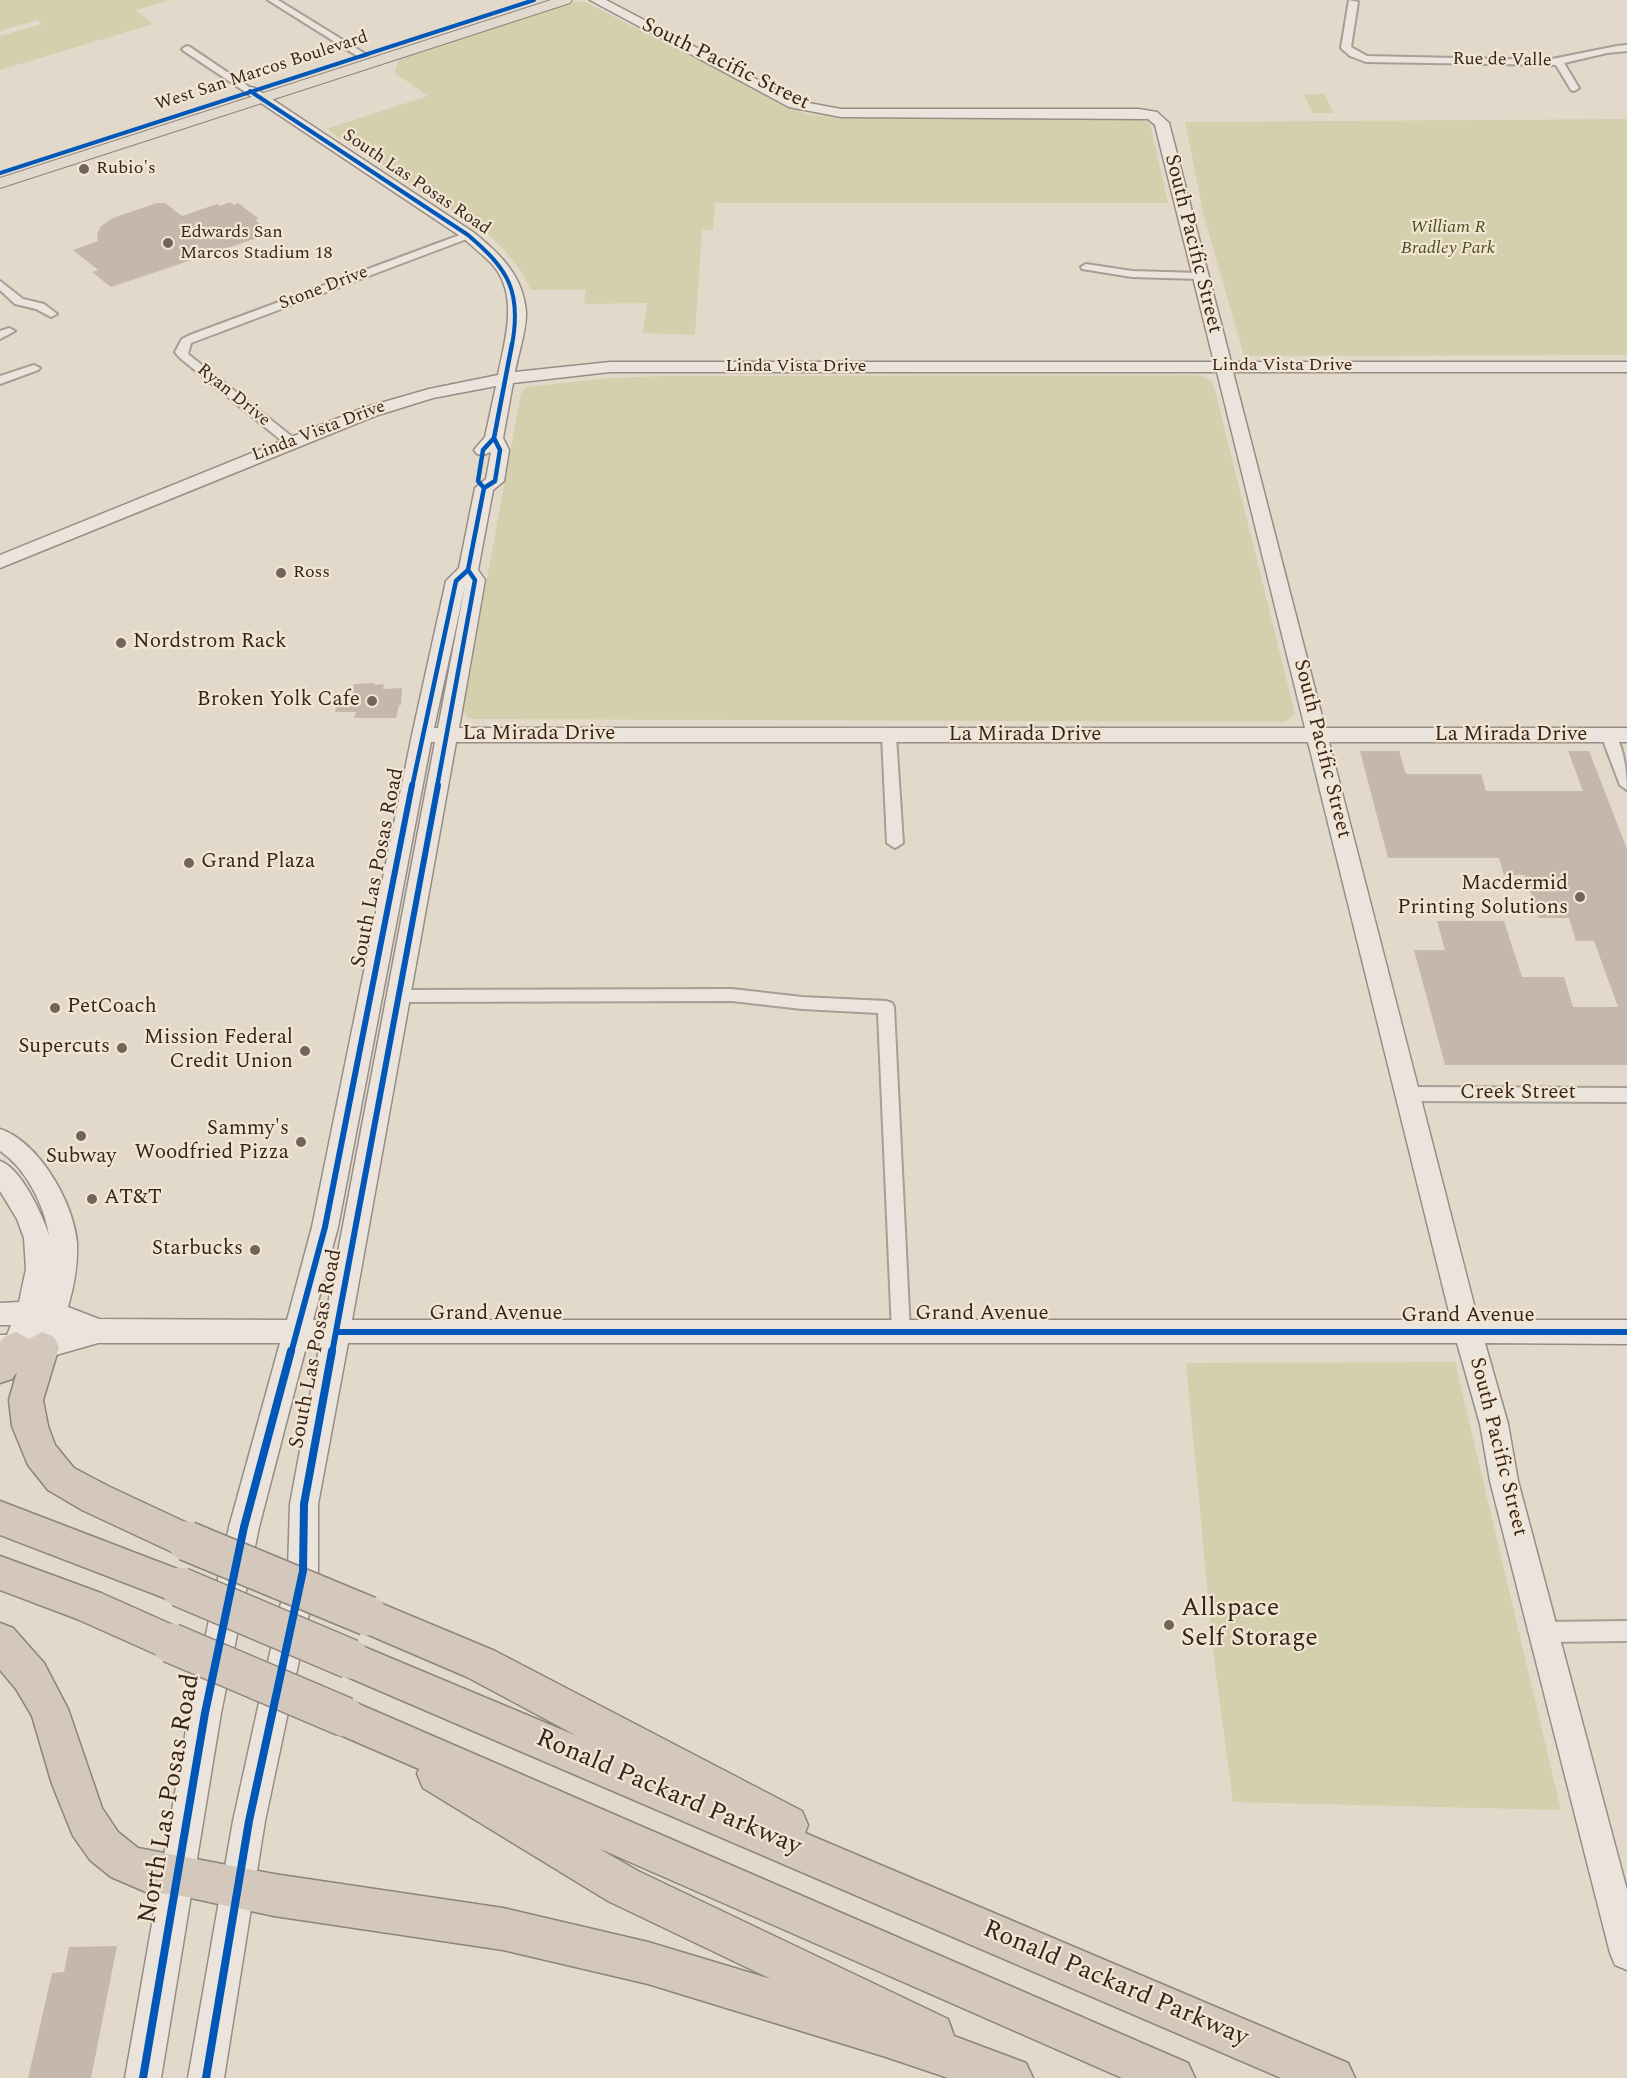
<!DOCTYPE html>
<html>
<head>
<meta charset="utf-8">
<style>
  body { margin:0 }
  canvas { display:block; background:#e2d9cb }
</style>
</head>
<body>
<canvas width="1627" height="2078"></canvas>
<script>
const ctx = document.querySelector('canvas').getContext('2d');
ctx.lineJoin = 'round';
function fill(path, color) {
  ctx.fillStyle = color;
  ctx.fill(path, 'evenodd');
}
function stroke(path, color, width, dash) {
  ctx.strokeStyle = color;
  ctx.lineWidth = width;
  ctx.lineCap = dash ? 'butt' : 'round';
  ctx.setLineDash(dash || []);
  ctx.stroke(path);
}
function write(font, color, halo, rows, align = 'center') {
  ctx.font = font + ' Spectral,serif';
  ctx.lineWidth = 4.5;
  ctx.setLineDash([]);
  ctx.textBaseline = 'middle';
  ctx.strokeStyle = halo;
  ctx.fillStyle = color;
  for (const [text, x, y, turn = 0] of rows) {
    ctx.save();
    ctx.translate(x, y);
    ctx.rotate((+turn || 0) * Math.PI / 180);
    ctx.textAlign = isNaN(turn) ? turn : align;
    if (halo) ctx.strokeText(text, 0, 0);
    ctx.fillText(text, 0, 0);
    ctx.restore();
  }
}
const green = new Path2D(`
  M 0,0 L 171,0 L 136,10 L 153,24 L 0,70 L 0,36 L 42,24 L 37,20 L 0,31 Z
  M 572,2 L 585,2 L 805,114 L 842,118 L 1131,117 L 1142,119 L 1150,124 L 1168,203 L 715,203 L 713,230 L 702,230 L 695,335 L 643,333 L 647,303 L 584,304 L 586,290 L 531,290 C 520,267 507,251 487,234 L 326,129 L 428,96 L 395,73 L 399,58 Z
  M 1304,94 L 1325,94 L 1333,113 L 1312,113 Z
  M 1627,119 L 1627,355 L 1244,356 L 1203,213 L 1185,122 Z
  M 1198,375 L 1211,380 L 1215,390 L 1295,714 L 1285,722 L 474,719 L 467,717 L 463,710 L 521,393 L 526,387 L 609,378 L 664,376 Z
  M 1455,1362 L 1561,1810 L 1233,1802 L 1214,1659 L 1186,1363 Z`);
const building = new Path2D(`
  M 230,202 L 234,205 L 238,203 L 259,219 L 255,220 L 272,233 L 111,287 L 92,272 L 98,270 L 73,250 L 98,241 L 97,234 L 101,226 L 113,218 L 157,203 L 165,203 L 182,216 L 217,204 L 220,206 Z
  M 375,683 L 374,685 L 384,684 L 383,689 L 402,688 L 401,705 L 399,705 L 396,718 L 354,718 L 356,712 L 335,712 L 338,698 L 352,698 L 354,684 Z
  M 1360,751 L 1399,751 L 1406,774 L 1481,774 L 1486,791 L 1583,791 L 1568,751 L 1589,751 L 1627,849 L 1627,1065 L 1445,1065 L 1414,950 L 1445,950 L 1437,921 L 1504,921 L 1522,977 L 1564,977 L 1573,1007 L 1618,1007 L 1594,941 L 1576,941 L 1569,918 L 1539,918 L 1525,875 L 1504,875 L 1499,858 L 1388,858 Z
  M 117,1946 L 91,2078 L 28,2078 L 52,1973 L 64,1972 L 69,1947 Z`);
const street = new Path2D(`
  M 268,0 L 278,0 L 367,55 L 359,57 Z
  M 1349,0 L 1358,2 L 1351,47 L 1367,56 L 1547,60 L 1617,46 L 1627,45 L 1627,51 L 1607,53 L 1564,63 L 1579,88 L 1574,91 L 1571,90 L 1556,65 L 1366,62 L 1350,56 L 1341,48 Z
  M 187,46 L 190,47 L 255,91 L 247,93 L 184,51 L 182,49 Z
  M 468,232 L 473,235 L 472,237 L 191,343 L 188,354 L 295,439 L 295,445 L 287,445 L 180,358 L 175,352 L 182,339 L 190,335 Z
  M 1086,264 L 1132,271 L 1199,273 L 1204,276 L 1199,279 L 1132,277 L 1082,269 L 1081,267 Z
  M 0,281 L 23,299 L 44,304 L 57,314 L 51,317 L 36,309 L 15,304 L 0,290 Z
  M 9,328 L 15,331 L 0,339 L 0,331 Z
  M 34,365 L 40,368 L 38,370 L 0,384 L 0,376 Z
  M 1608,730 C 1624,735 1627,776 1627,790 L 1620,785 L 1601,735 Z
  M 889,731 L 896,736 L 903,843 L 895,848 L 887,843 L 882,736 Z
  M 732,989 L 802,997 L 886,1001 L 892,1003 L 894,1007 L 910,1332 L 908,1338 L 901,1340 L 894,1338 L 892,1332 L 878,1013 L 802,1009 L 732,1001 L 399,1002 L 393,1000 L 391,996 L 393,992 L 399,990 Z
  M 1408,1087 L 1627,1088 L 1627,1102 L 1408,1101 L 1402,1099 L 1400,1094 L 1402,1089 Z
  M 1627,1621 L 1627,1641 L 1544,1642 L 1537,1639 L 1534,1632 L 1537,1625 L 1544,1622 Z`);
const secondary = new Path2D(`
  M 590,0 L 606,0 L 798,101 L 841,109 L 1139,109 L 1157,112 L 1169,123 L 1231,362 L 1627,362 L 1627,372 L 1233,372 L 1325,728 L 1627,728 L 1627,742 L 1329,742 L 1478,1320 L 1627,1320 L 1627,1344 L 1485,1343 L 1508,1424 L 1518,1481 L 1627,1890 L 1627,1970 L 1615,1965 L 1610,1953 L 1490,1481 L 1480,1424 L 1457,1343 L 348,1343 L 318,1504 L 318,1571 L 265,1821 L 224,2078 L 188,2078 L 233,1821 L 288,1571 L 290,1504 L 320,1343 L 307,1343 L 259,1527 L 221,1713 L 161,2078 L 125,2078 L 189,1713 L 229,1527 L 280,1343 L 98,1343 L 42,1359 L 0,1359 L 0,1335 L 7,1335 L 11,1325 L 0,1325 L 0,1303 L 19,1302 L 26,1269 L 24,1238 L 17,1219 L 0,1191 L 0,1161 C 21,1168 42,1214 49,1235 C 44,1205 26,1168 0,1151 L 0,1129 C 39,1142 74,1203 77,1243 C 78,1265 74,1286 68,1307 L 99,1319 L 287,1320 L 312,1227 L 412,735 L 446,581 L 459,568 L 475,488 L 486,479 L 491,452 L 483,455 L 477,454 L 474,450 L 485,437 L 496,386 L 433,398 L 375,416 L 0,568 L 0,555 L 363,408 L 429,389 L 498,375 C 505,339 520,294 491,263 C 482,254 472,246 463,238 L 243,91 L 250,87 L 255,88 L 473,232 C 500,254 523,275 526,312 C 527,328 518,355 515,372 L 610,362 L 1214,362 L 1155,125 L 1148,119 L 841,117 L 789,107 ZM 610,372 L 1217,372 L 1305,728 L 459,728 L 485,580 L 478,570 L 493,490 L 504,481 L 509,450 L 503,438 L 513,383 ZM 465,586 L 438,728 L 434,728 ZM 431,742 L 435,742 L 325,1320 L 313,1320 L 338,1227 ZM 456,742 L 1308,742 L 1451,1320 L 352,1320 Z`);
const primary = new Path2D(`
  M 551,0 L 572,0 L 570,3 L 0,188 L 0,178 Z`);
const highway = new Path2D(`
  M 16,1332 L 29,1339 L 42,1332 L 54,1337 L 59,1347 L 43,1400 L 48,1426 L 55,1445 L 74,1468 L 108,1486 L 200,1529 L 205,1541 L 200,1553 L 187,1558 L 174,1553 L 82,1510 L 48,1490 L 28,1465 L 12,1426 L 9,1400 L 17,1372 L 12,1379 L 0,1383 L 0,1342 L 4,1337 Z
  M 0,1501 L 193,1575 L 199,1587 L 193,1599 L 180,1604 L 0,1535 Z
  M 0,1556 L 101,1593 L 184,1630 L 190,1643 L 184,1656 L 171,1661 L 77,1619 L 0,1590 Z
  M 368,1598 L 495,1651 L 802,1811 L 808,1825 L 805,1833 L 1348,2063 L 1355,2078 L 1281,2078 L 336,1672 L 331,1659 L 336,1646 L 350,1641 L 577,1736 L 467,1677 L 355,1629 L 349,1616 L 355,1603 Z
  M 0,1623 L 13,1628 L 44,1663 L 68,1709 L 102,1808 L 118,1832 L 138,1848 L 274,1874 L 503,1908 L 648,1942 L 771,1979 L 608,1901 L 423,1788 L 417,1774 L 419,1769 L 331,1731 L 325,1717 L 331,1703 L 345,1698 L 1188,2063 L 1195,2078 L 1122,2078 L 598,1848 L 638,1871 L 948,2019 L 954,2036 L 1026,2063 L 1033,2078 L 948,2078 L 886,2057 L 648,1984 L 503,1950 L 274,1916 L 177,1895 L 146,1892 L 111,1877 L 90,1860 L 73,1836 L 52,1784 L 32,1716 L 16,1689 L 0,1670 Z`);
const highwayBridge = new Path2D(`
  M 187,1541 L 368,1616
  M 180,1587 L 350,1659
  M 171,1643 L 345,1717`);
const cyclewayFar3 = new Path2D(`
  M 250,91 L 468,235 C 508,269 522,291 512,345
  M 0,173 L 534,0`);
const cyclewayFar2 = new Path2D(`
  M 484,488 L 478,481 L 483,450 L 494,438 L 512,344
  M 412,787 L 456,581 L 468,570 L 484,488 L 495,481 L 500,450 L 494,438
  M 437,787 L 475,580 L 468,570`);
const cyclewayFar1 = new Path2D(`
  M 337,1332 L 1627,1332
  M 291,1353 L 325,1227 L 412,785
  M 332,1353 L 438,785`);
const cycleway = new Path2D(`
  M 143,2078 L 205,1713 L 244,1527 L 291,1351
  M 206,2078 L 249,1821 L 303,1571 L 304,1504 L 332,1351`);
const markers = [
  [84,169,6,"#71655b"],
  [168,243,6,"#71655b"],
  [281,573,6,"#71655b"],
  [121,643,6,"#71655b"],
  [372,701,6,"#71655b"],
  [189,863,6,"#71655b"],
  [1580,897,6,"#71655b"],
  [55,1008,6,"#71655b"],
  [122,1048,6,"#71655b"],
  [305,1051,6,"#71655b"],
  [81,1136,6,"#71655b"],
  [301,1142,6,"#71655b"],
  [92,1199,6,"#71655b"],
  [255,1250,6,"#71655b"],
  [1169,1625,6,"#71655b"]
];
const farStreetnames = [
  ["Rue de Valle",1502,61,1],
  ["West San Marcos Boulevard",262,72,-18],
  ["South Las Posas Road",416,183,34],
  ["Stone Drive",324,289,-21],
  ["Linda Vista Drive",1282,366],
  ["Linda Vista Drive",796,367],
  ["Ryan Drive",233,396,39],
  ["Linda Vista Drive",319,432,-21]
];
const farPoinames = [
  ["Rubio's",96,169],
  ["Edwards San",180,233],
  ["Marcos Stadium 18",180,254],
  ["Ross",293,573]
];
const farParknames = [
  ["William R",1448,228],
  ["Bradley Park",1448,249]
];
const streetNames = [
  ["South Pacific Street",725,65,26],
  ["South Pacific Street",1192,244,76],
  ["La Mirada Drive",539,735],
  ["La Mirada Drive",1025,736],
  ["La Mirada Drive",1511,736],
  ["South Pacific Street",1321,749,76],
  ["South Las Posas Road",379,868,-79],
  ["Creek Street",1518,1094],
  ["Grand Avenue",496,1315],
  ["Grand Avenue",982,1315],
  ["Grand Avenue",1468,1317],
  ["South Las Posas Road",317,1349,-79],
  ["South Pacific Street",1497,1447,76]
];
const poiNames = [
  ["Nordstrom Rack",133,643,"left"],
  ["Broken Yolk Cafe",360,701],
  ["Grand Plaza",201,863,"left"],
  ["Macdermid",1568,885],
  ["Printing Solutions",1568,909],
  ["PetCoach",67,1008,"left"],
  ["Mission Federal",293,1039],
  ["Credit Union",293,1063],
  ["Supercuts",110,1048],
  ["Sammy's",289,1130],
  ["Woodfried Pizza",289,1154],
  ["Subway",81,1158,"center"],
  ["AT&T",104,1199,"left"],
  ["Starbucks",243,1250]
];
const nearPoinames = [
  ["Allspace",1181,1610],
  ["Self Storage",1181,1640]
];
const nearStreetnames = [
  ["Ronald Packard Parkway",668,1794,23],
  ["North Las Posas Road",171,1799,-80],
  ["Ronald Packard Parkway",1115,1985,23]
];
fill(green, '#d4d0ae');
fill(building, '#c5b7ac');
stroke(street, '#a79e95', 4);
stroke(secondary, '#968e85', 3);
stroke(primary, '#8c847b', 2);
stroke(highway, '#8c847b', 3);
fill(street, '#eae4dd');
fill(secondary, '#eae4dd');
fill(primary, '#e1d9ce');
fill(highway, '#d4c8bd');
stroke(highwayBridge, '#8c847b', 42, []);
stroke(highwayBridge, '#d4c8bd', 39);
stroke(cyclewayFar3, '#0057b8', 4);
stroke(cyclewayFar2, '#0057b8', 4.5);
stroke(cyclewayFar1, '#0057b8', 6);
stroke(cycleway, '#0057b8', 8);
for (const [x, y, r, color] of markers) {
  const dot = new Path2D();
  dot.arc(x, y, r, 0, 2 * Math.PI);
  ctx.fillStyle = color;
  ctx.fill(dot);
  stroke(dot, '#f3e5d1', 2);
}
write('18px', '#34261e', '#f3e5d1', farStreetnames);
write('18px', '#34261e', '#f3e5d1', farPoinames, 'left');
write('italic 18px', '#4a4f26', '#f3e5d1', farParknames);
write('21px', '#34261e', '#f3e5d1', streetNames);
write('21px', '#34261e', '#f3e5d1', poiNames, 'right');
write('26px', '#34261e', '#f3e5d1', nearPoinames, 'left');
write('26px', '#34261e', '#f3e5d1', nearStreetnames);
</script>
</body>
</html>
